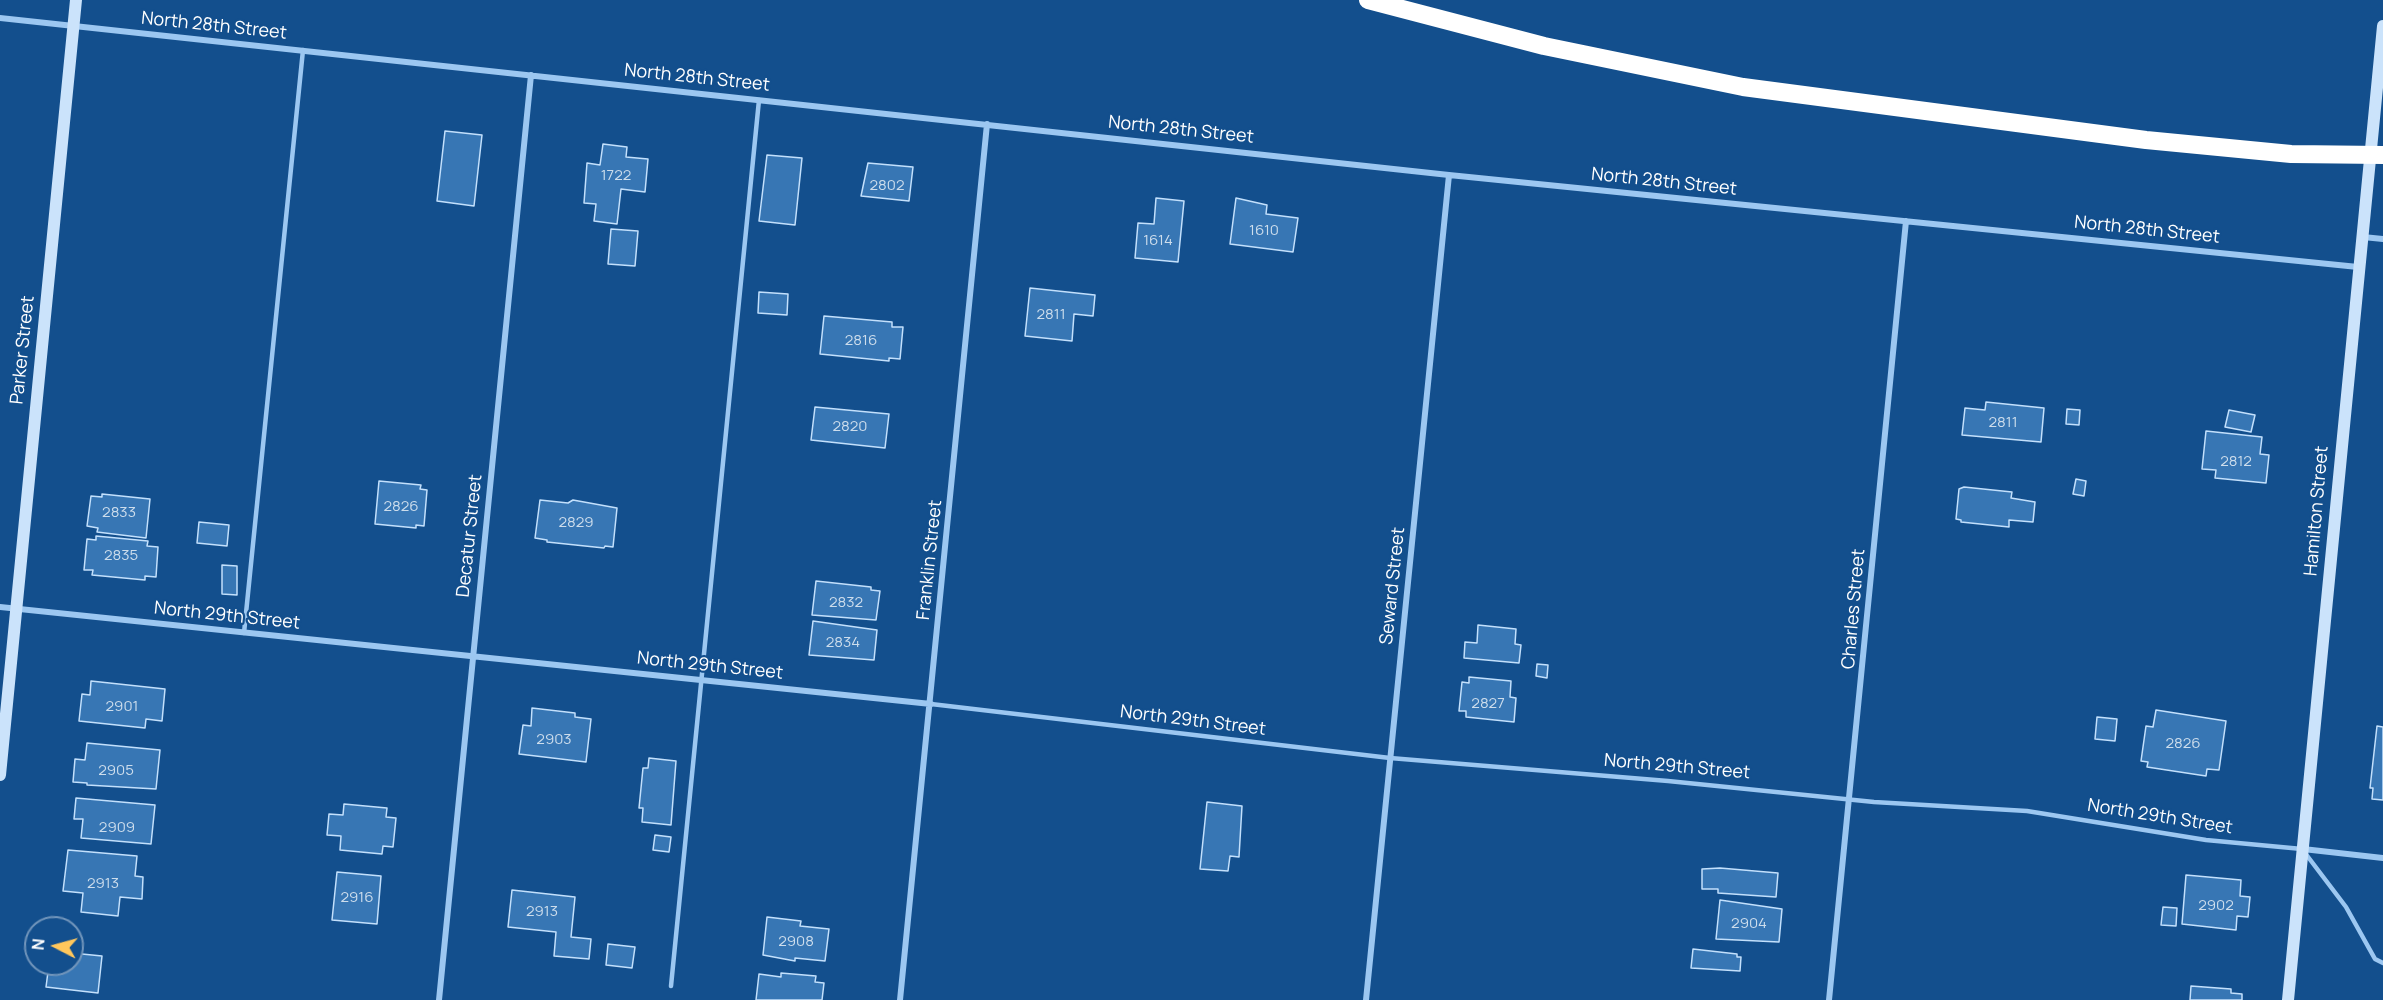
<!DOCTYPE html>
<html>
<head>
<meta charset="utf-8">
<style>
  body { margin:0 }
  #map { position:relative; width:2383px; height:1000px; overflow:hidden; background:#134f8d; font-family:Manrope,sans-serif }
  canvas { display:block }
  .north { position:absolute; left:24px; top:916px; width:60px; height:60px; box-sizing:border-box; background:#134f8d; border:2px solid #7195bb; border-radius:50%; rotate:276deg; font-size:16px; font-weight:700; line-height:24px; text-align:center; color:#fff }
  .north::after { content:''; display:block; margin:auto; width:21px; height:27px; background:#ffc75c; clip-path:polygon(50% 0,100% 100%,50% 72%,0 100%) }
</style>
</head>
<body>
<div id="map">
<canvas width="2383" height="1000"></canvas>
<div class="north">N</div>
</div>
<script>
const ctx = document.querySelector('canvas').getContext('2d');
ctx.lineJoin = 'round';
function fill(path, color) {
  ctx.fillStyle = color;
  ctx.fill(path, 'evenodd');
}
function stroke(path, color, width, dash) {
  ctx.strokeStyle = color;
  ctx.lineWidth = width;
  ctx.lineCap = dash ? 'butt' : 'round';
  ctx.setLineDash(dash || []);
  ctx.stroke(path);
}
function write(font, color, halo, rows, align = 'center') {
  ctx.font = font + ' Manrope,sans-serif';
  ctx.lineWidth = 4.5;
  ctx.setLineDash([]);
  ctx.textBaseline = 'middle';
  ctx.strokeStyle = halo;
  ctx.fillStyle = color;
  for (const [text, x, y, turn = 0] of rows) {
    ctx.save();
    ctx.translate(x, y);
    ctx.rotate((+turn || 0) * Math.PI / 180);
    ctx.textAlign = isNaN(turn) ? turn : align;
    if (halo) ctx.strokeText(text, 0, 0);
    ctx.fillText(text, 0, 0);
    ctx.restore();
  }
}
const building = new Path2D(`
  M 445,131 L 482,135 L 474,206 L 437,201 Z
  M 603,144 L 627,147 L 626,157 L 648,159 L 645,192 L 621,189 L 617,224 L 594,221 L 596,204 L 584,203 L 587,163 L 600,165 Z
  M 767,155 L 802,158 L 795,225 L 759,221 Z
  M 868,163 L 913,167 L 909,201 L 861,196 Z
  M 1156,198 L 1184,201 L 1178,262 L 1135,258 L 1138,223 L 1154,224 Z
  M 1236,198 L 1267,205 L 1266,214 L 1298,218 L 1293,252 L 1230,244 Z
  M 611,229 L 638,231 L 635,266 L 608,264 Z
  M 1030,288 L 1095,295 L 1093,316 L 1074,314 L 1072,341 L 1025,336 Z
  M 759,292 L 788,294 L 787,315 L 758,313 Z
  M 824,316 L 892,322 L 892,327 L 903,327 L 900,359 L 889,358 L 889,361 L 820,354 Z
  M 1986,402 L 2044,408 L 2041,442 L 1962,435 L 1965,408 L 1985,410 Z
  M 815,407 L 889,414 L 885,448 L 811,440 Z
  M 2067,409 L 2080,410 L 2079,425 L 2066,424 Z
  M 2229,410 L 2255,415 L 2251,432 L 2225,427 Z
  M 2206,431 L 2262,437 L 2260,454 L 2269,455 L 2266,483 L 2215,478 L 2216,470 L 2202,469 Z
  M 2076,479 L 2086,481 L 2084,496 L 2073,494 Z
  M 379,481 L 421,485 L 420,489 L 427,490 L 424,526 L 416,525 L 416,528 L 375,524 Z
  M 1964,487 L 2012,492 L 2011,498 L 2035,502 L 2033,522 L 2009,520 L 2009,527 L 1961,522 L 1961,520 L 1956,519 L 1959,489 Z
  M 102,494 L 150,499 L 146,538 L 97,532 L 98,528 L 87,526 L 91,496 L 102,497 Z
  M 540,500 L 568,503 L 573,500 L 617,508 L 613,547 L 605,546 L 604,548 L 547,542 L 547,540 L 535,538 Z
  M 199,522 L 229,525 L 227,546 L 197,543 Z
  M 96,536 L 148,541 L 147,546 L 158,547 L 156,577 L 145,576 L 145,580 L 92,575 L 93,570 L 84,570 L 87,539 L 96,540 Z
  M 222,565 L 237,566 L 237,595 L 222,594 Z
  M 816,581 L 871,587 L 871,590 L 880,591 L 876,620 L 812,615 Z
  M 813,621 L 877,630 L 874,660 L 809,655 Z
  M 1478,625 L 1516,629 L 1515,644 L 1521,645 L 1519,663 L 1464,658 L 1465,642 L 1477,643 Z
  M 1537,664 L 1548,665 L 1547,678 L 1536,676 Z
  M 1469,677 L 1511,681 L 1510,697 L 1516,698 L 1514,722 L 1466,717 L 1466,711 L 1459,711 L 1462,682 L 1469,683 Z
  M 91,681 L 165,689 L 162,721 L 146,719 L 145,728 L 79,721 L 82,694 L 90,695 Z
  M 532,708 L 575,713 L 575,717 L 591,719 L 586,762 L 519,754 L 523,725 L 531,726 Z
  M 2156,710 L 2226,721 L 2219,770 L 2207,769 L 2206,776 L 2147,767 L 2148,762 L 2141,761 L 2146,726 L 2153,727 Z
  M 2097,717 L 2117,719 L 2115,741 L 2095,739 Z
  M 2377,726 L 2383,727 L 2383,800 L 2372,799 L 2373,788 L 2370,788 Z
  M 87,743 L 160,750 L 156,789 L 87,785 L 87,783 L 73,782 L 75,759 L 85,760 Z
  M 649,758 L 676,761 L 671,825 L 642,822 L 643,808 L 639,808 L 643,768 L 648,768 Z
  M 76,798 L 155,805 L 151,844 L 81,838 L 83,819 L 74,819 Z
  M 1207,802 L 1242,806 L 1239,857 L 1230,856 L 1228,871 L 1200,869 Z
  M 344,804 L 387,808 L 386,817 L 396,818 L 393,847 L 383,846 L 382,854 L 340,850 L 341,836 L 327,835 L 329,814 L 343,815 Z
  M 655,835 L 671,837 L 669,852 L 653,850 Z
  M 68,850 L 137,856 L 135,876 L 143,877 L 142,899 L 120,897 L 118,916 L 81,912 L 83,893 L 63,891 Z
  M 1720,868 L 1778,873 L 1776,897 L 1718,893 L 1718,889 L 1702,889 L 1702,869 Z
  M 337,872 L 381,876 L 377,924 L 332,920 Z
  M 2186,875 L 2241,880 L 2240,896 L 2250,897 L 2248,917 L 2237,916 L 2236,930 L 2182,924 Z
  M 512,890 L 575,897 L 571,937 L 591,939 L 589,959 L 554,956 L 556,932 L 508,927 Z
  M 1720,900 L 1782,909 L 1779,942 L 1716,939 Z
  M 2163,907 L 2177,908 L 2176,926 L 2161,925 Z
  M 767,917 L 801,921 L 800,926 L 829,929 L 825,961 L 795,958 L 795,961 L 763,955 Z
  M 608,944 L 635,947 L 632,968 L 606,965 Z
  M 1693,949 L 1737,954 L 1737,957 L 1741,957 L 1740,971 L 1691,968 Z
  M 72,953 L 102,956 L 98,993 L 46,987 L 49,964 L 72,964 Z
  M 781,973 L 816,976 L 815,982 L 824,983 L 822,1000 L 756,1000 L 759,974 L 781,977 Z
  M 2191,986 L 2231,989 L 2231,993 L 2242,994 L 2242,1000 L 2190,1000 Z`);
const lane = new Path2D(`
  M 244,633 L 303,50
  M 931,704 L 1390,758 L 1668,781 L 1874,802 L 2027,811 L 2206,840 L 2302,849 L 2346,907 L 2375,959 L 2383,963
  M 671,986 L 759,100`);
const street = new Path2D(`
  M 0,18 L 1449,175 L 2358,267
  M 2363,237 L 2383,239
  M 0,607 L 931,704
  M 2303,849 L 2383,858
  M 439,1000 L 531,75
  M 900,1000 L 987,124
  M 1366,1000 L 1449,175
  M 1829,1000 L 1906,221`);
const secondary = new Path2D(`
  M 0,775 L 76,0
  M 2288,1000 L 2383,26`);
const highway = new Path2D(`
  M 1368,0 L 1544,46 L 1743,87 L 2146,140 L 2291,154 L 2383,155`);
const numberNames = [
  ["1722",616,176],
  ["2802",887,186],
  ["1610",1264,231],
  ["1614",1158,241],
  ["2811",1051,315],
  ["2816",861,341],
  ["2811",2003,423],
  ["2820",850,427],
  ["2812",2236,462],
  ["2826",401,507],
  ["2833",119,513],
  ["2829",576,523],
  ["2835",121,556],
  ["2832",846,603],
  ["2834",843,643],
  ["2827",1488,704],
  ["2901",122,707],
  ["2903",554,740],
  ["2826",2183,744],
  ["2905",116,771],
  ["2909",117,828],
  ["2913",103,884],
  ["2916",357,898],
  ["2902",2216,906],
  ["2913",542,912],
  ["2904",1749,924],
  ["2908",796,942]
];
const streetNames = [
  ["North 28th Street",214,26,6],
  ["North 28th Street",697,78,6],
  ["North 28th Street",1181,130,6],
  ["North 28th Street",1664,182,6],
  ["North 28th Street",2147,230,6],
  ["Parker Street",23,350,-84],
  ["Hamilton Street",2317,511,-85],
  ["Decatur Street",470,536,-84],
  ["Franklin Street",930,560,-84],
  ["Seward Street",1393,586,-84],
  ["Charles Street",1854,609,-85],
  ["North 29th Street",227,616,6],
  ["North 29th Street",710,666,6],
  ["North 29th Street",1193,721,7],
  ["North 29th Street",1677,767,5],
  ["North 29th Street",2160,817,9]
];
fill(building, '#3776b4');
stroke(building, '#c3e0fc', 1.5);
stroke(lane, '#9cc7f1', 4.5);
stroke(street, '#9cc7f1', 6);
stroke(secondary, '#cbe3fb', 12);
stroke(highway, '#fff', 18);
write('15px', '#cdddec', null, numberNames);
write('18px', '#fff', '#134f8d', streetNames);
</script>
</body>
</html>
